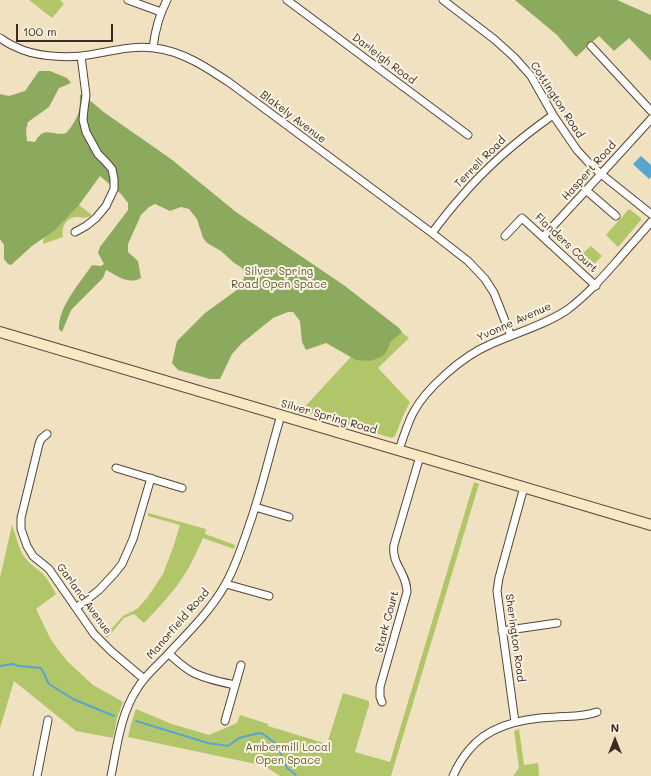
<!DOCTYPE html>
<html>
<head>
<meta charset="utf-8">
<style>
  body { margin:0 }
  #map { position:relative; width:651px; height:776px; overflow:hidden; background:#f0e1c1; font-family:Mali,sans-serif }
  canvas { display:block }
  .north { position:absolute; left:595px; top:720px; width:40px; height:40px; -webkit-text-stroke:3px #fcf5e5; paint-order:stroke; rotate:0deg; font-size:11px; font-weight:700; line-height:16px; text-align:center; color:#3b2a1e }
  .north::after { content:''; display:block; margin:auto; width:14px; height:18px; background:#3b2a1e; clip-path:polygon(50% 0,100% 100%,50% 72%,0 100%) }
  .scale { position:absolute; left:16px; top:24px; width:97px; height:18px; box-sizing:border-box; border:2px solid #3b2a1e; border-top:0; padding-left:5px; font-size:12px; line-height:14px; white-space:nowrap; color:#3b2a1e; -webkit-text-stroke:3px #fcf5e5; paint-order:stroke }
</style>
</head>
<body>
<div id="map">
<canvas width="651" height="776"></canvas>
<div class="north">N</div>
<div class="scale">100 m</div>
</div>
<script>
const ctx = document.querySelector('canvas').getContext('2d');
ctx.lineJoin = 'round';
function fill(path, color) {
  ctx.fillStyle = color;
  ctx.fill(path, 'evenodd');
}
function stroke(path, color, width, dash) {
  ctx.strokeStyle = color;
  ctx.lineWidth = width;
  ctx.lineCap = dash ? 'butt' : 'round';
  ctx.setLineDash(dash || []);
  ctx.stroke(path);
}
function write(font, color, halo, rows, align = 'center') {
  ctx.font = font + ' Mali,sans-serif';
  ctx.lineWidth = 4;
  ctx.setLineDash([]);
  ctx.textBaseline = 'middle';
  ctx.strokeStyle = halo;
  ctx.fillStyle = color;
  for (const [text, x, y, turn = 0] of rows) {
    ctx.save();
    ctx.translate(x, y);
    ctx.rotate((+turn || 0) * Math.PI / 180);
    ctx.textAlign = isNaN(turn) ? turn : align;
    if (halo) ctx.strokeText(text, 0, 0);
    ctx.fillText(text, 0, 0);
    ctx.restore();
  }
}
const green = new Path2D(`
  M 29,0 L 60,0 L 64,4 L 52,18 Z
  M 71,199 L 92,215 C 86,219 82,217 76,217 C 65,218 61,228 63,237 L 43,244 L 44,235 Z
  M 629,209 L 641,218 L 641,220 L 618,247 L 606,235 Z
  M 591,246 L 602,256 L 591,267 L 580,256 Z
  M 385,320 L 409,338 L 378,368 L 410,402 L 403,416 L 395,436 L 392,438 L 301,411 Z
  M 474,482 L 479,484 L 391,776 L 280,776 L 257,761 L 256,764 L 128,737 L 131,724 L 136,709 L 172,724 L 209,735 L 237,723 L 240,715 L 268,724 L 268,726 L 327,744 L 343,693 L 369,701 L 369,707 L 368,708 L 355,752 L 390,762 Z
  M 148,513 L 206,529 L 205,534 L 235,545 L 234,549 L 203,538 C 197,551 191,565 183,577 C 172,594 158,608 144,623 L 134,614 L 124,618 L 107,638 L 105,636 L 123,616 L 137,609 L 147,598 L 163,574 L 174,545 L 180,525 L 148,516 Z
  M 12,525 C 16,535 18,546 23,555 C 28,563 35,567 42,573 C 48,579 52,587 56,594 L 36,609 L 51,640 L 67,661 L 93,685 L 123,702 L 117,718 L 113,738 L 76,731 L 14,681 L 0,728 L 0,578 Z
  M 519,729 L 524,765 L 538,763 L 539,776 L 513,776 L 519,768 L 514,731 Z`);
const forest = new Path2D(`
  M 515,0 L 617,0 L 651,15 L 651,61 L 629,38 L 614,51 L 599,36 L 576,57 L 557,35 Z
  M 39,71 L 50,71 L 67,78 L 71,83 L 59,88 L 49,107 L 28,122 L 26,130 L 27,141 L 35,142 C 44,124 54,137 66,133 C 69,131 77,118 78,114 C 80,109 80,101 80,95 L 82,94 L 105,113 L 171,159 L 236,212 L 345,286 L 399,328 L 402,332 L 391,341 L 385,354 L 381,357 L 370,361 L 356,360 L 326,343 L 306,350 L 302,342 L 300,321 L 293,312 L 288,312 L 273,318 L 241,344 L 232,354 L 220,379 L 210,379 L 178,370 L 172,363 L 177,341 L 205,313 L 241,287 L 245,274 L 242,268 L 233,262 L 221,251 L 207,243 L 203,238 L 197,219 L 189,209 L 181,207 L 170,211 L 155,204 L 149,207 L 141,215 L 128,244 L 128,252 L 138,261 L 141,278 C 128,285 118,276 106,270 L 103,278 L 71,310 L 62,332 L 59,329 C 58,307 80,283 92,265 L 101,266 L 104,264 L 98,253 L 100,247 L 128,210 L 128,203 L 121,194 L 100,176 L 79,205 L 55,230 L 32,246 L 11,265 L 8,264 L 4,259 L 4,245 L 0,239 L 0,94 L 9,96 L 25,91 Z`);
const water = new Path2D(`
  M 641,156 L 651,165 L 651,177 L 649,179 L 633,164 Z`);
const stream = new Path2D(`
  M 0,666 L 12,664 L 19,666 L 41,668 L 49,684 L 73,699 L 114,716
  M 136,721 L 208,743 L 228,746 L 239,738 L 259,733 L 263,734 L 275,743 L 281,754 L 284,762 L 287,768 L 295,774 L 296,776`);
const street = new Path2D(`
  M 128,0 L 161,12
  M 287,0 L 468,135
  M 443,0 L 494,39 L 514,57 L 531,76 L 553,115 L 577,150 L 588,162 L 601,174 L 651,214
  M 0,38 C 5,41 10,45 16,47 C 33,56 62,58 81,56 C 106,53 129,45 154,48 C 182,51 206,67 230,83 L 432,233 L 468,261 L 485,279 L 494,293 L 511,336
  M 591,46 L 651,111
  M 153,48 C 155,30 159,15 167,0
  M 587,191 L 616,216
  M 75,232 L 86,226 L 96,218 L 106,206 L 114,189 L 114,179 L 112,169 L 106,162 L 98,154 L 86,132 L 83,120 L 84,109 L 86,95 L 81,56
  M 432,233 C 441,221 451,208 461,197 C 488,165 519,139 553,115
  M 505,236 L 522,218 L 596,286
  M 543,237 C 579,198 615,159 651,119
  M 47,434 L 41,439 L 39,444 L 21,518 L 21,529 L 27,546 L 33,556 L 49,569 L 94,634 L 111,651 L 144,679
  M 399,450 C 403,438 407,425 413,413 C 426,388 463,356 489,345 C 515,333 543,326 567,310 C 586,296 601,279 617,261 C 628,248 640,235 651,222
  M 116,468 L 182,488
  M 255,507 L 289,517
  M 226,584 L 269,596
  M 76,608 L 99,590 L 114,574 L 122,564 L 133,539 L 151,478
  M 502,631 L 557,623
  M 169,654 C 176,660 183,667 192,672 C 205,679 221,682 235,685
  M 382,702 L 380,697 L 380,687 L 407,592 C 407,573 391,564 394,545 L 420,456
  M 225,721 L 241,665
  M 515,722 L 497,591 L 499,578 L 524,487
  M 37,776 L 48,720
  M 111,776 C 117,747 120,715 137,689 C 145,675 158,665 169,653 C 189,632 211,610 225,585 C 237,564 244,540 252,517 C 263,484 271,449 281,415
  M 453,776 C 457,767 462,758 469,750 C 489,725 524,718 555,717 C 569,716 584,717 597,712`);
const secondary = new Path2D(`
  M 0,332 L 651,525`);
const streetNames = [
  ["Darleigh Road",384,59,37],
  ["Cottington Road",557,100,57],
  ["Blakely Avenue",293,117,37],
  ["Terrell Road",480,162,-45],
  ["Haspert Road",589,171,-48],
  ["Flanders Court",566,243,43],
  ["Yvonne Avenue",514,322,-24],
  ["Silver Spring Road",329,417,16],
  ["Garland Avenue",84,599,54],
  ["Stark Court",387,622,-75],
  ["Manorfield Road",178,624,-49],
  ["Sherington Road",515,638,82]
];
const parkNames = [
  ["Silver Spring",279,272],
  ["Road Open Space",279,285],
  ["Ambermill Local",288,748],
  ["Open Space",288,761]
];
fill(green, '#b1c569');
fill(forest, '#8caa5d');
fill(water, '#58a5d1');
stroke(stream, '#58a5d1', 2);
stroke(street, '#564536', 9);
stroke(secondary, '#564536', 12);
stroke(street, '#fff', 7);
stroke(secondary, '#fae7c3', 10);
write('11px', '#3b2a1e', '#fcf5e5', streetNames);
write('11px', '#5e5834', '#fcf5e5', parkNames);
</script>
</body>
</html>
